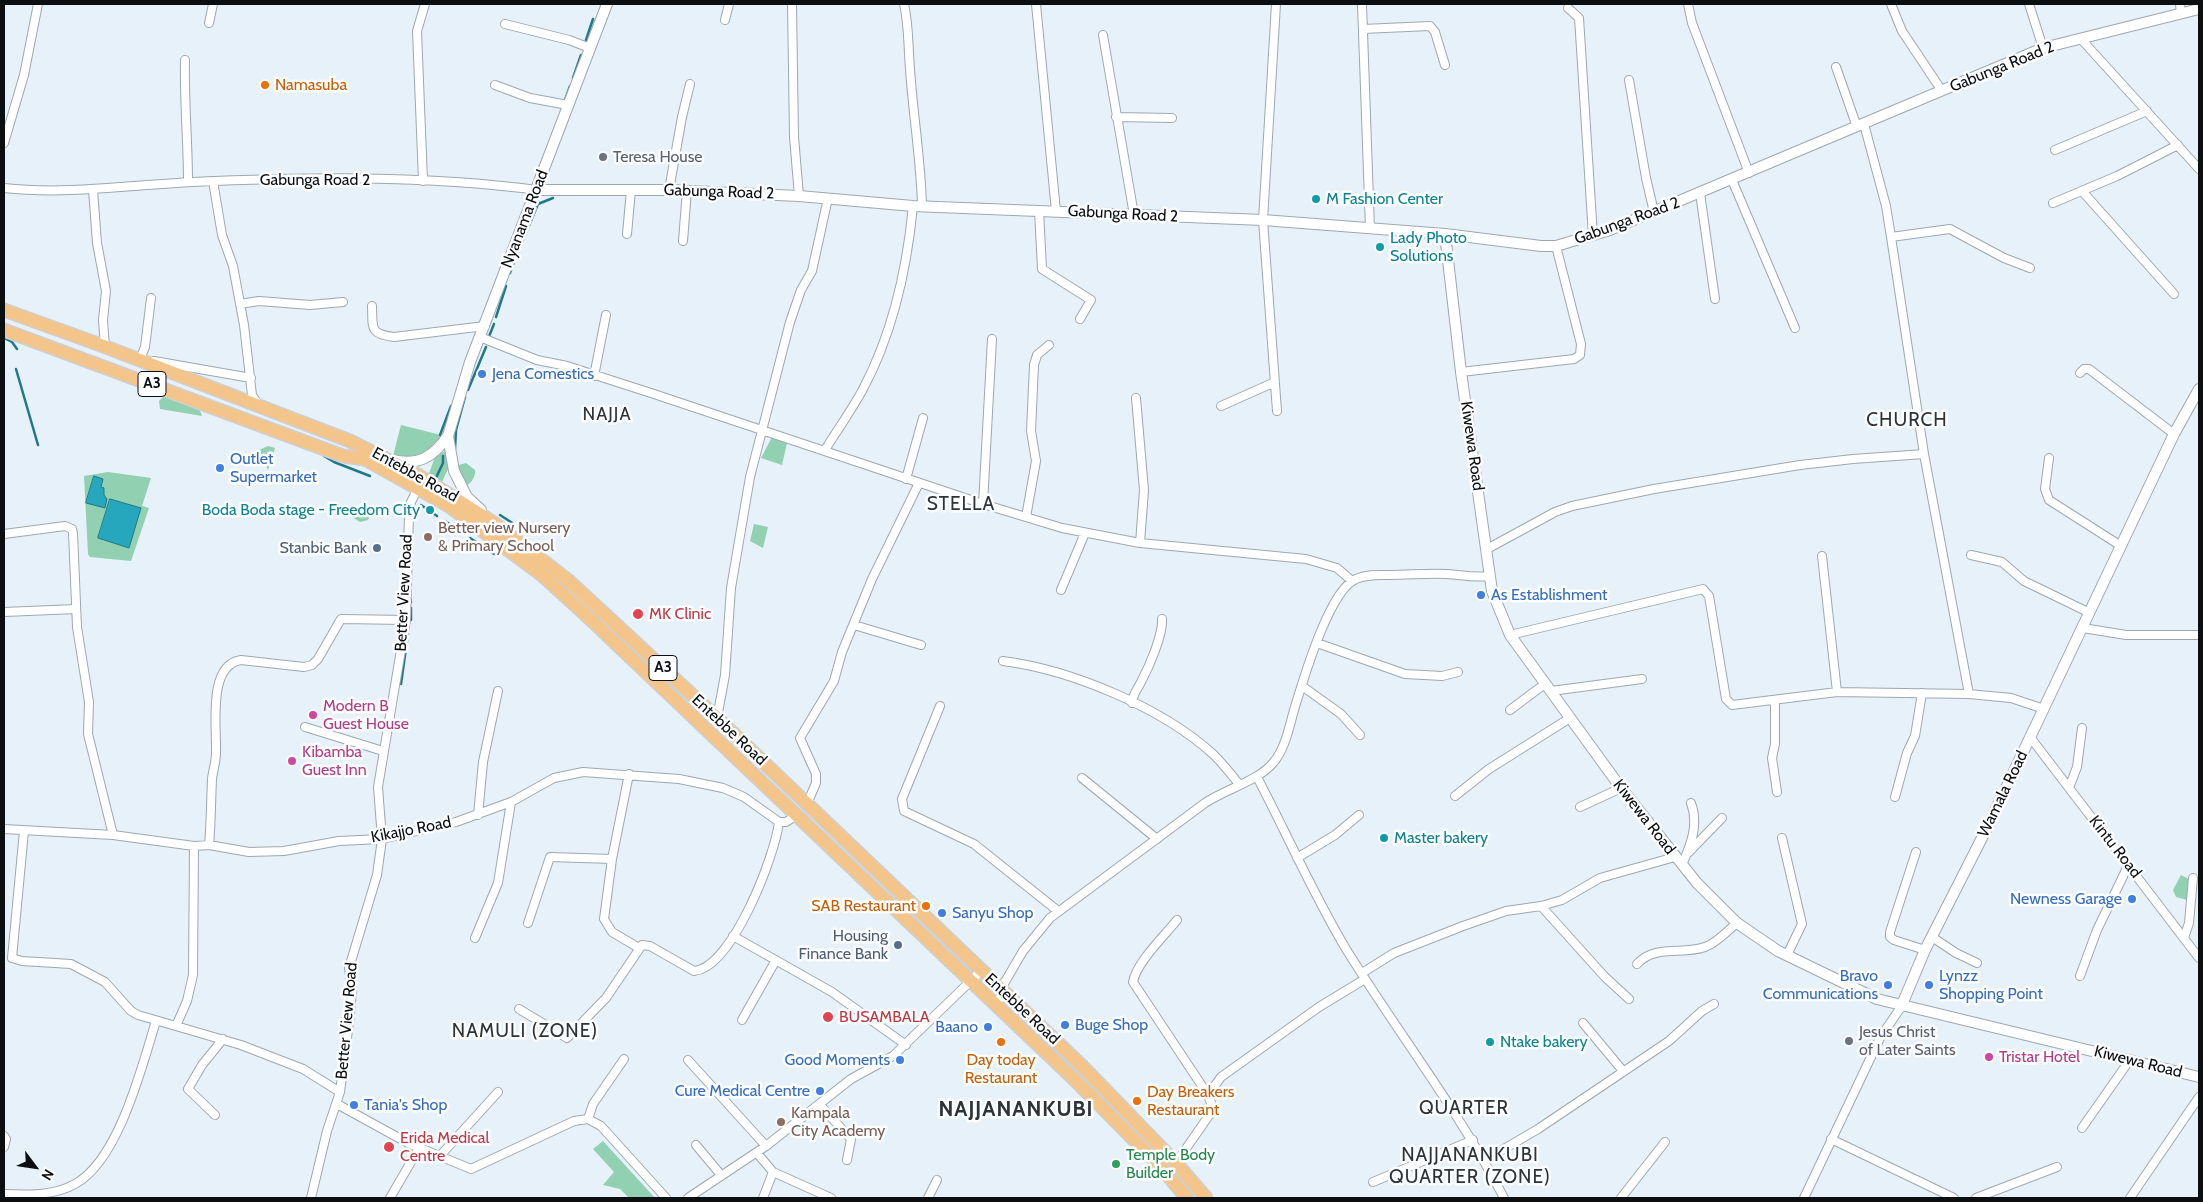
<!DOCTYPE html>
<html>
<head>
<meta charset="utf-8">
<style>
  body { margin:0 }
  #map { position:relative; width:2203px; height:1202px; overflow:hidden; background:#e7f1f9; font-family:Cabin,sans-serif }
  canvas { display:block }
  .frame { position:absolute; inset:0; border:5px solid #0c0f12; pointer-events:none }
  .north { position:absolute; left:10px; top:1142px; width:50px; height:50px; -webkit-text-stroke:4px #fbfdfe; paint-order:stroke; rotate:121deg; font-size:14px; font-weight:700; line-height:20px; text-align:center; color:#0c0f12 }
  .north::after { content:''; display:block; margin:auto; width:18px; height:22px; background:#0c0f12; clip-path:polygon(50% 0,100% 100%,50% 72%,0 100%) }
</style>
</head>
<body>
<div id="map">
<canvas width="2203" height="1202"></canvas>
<div class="frame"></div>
<div class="north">N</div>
</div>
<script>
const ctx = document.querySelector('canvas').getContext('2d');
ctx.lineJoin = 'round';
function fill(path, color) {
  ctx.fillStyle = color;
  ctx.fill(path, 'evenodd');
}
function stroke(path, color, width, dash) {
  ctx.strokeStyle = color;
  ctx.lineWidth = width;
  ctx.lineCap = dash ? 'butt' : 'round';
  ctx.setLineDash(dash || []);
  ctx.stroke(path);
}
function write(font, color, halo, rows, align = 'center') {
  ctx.font = font + ' Cabin,sans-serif';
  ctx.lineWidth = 5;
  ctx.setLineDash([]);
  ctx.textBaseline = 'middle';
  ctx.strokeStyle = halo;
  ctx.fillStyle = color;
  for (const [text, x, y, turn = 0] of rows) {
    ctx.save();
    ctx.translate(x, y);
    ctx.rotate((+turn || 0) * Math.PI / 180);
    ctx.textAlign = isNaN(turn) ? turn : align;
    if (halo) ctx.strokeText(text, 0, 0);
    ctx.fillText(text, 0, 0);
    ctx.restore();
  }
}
const green = new Path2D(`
  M 164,396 L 199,408 L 202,416 L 160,409 L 159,401 Z
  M 401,425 L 445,436 C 431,452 415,459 393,456 Z
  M 772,437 L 787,443 L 782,465 L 761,458 Z
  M 268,446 L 275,448 L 268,470 L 259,450 Z
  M 445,451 L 449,467 L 441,484 L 428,476 L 435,457 Z
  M 466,463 L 475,470 C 476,477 471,483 466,486 L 459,473 L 459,465 Z
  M 108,472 L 151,478 L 142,506 L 149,508 L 131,561 L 90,557 L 88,554 L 84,476 Z
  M 343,505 L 370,515 L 368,520 L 360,522 L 341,510 Z
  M 754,524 L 768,527 L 763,548 L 750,541 Z
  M 2181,875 L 2189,879 L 2187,900 L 2176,897 L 2173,890 Z
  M 603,1141 L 655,1198 L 629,1198 L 620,1189 L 603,1185 L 614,1172 L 593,1149 Z`);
const water = new Path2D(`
  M 94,476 L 103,479 L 101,487 L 104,488 L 104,495 L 107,499 L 105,508 L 86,503 Z
  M 110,499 L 141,508 L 129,548 L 98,538 Z`);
const stream = new Path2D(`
  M 586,40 L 593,19
  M 573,78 L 581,55
  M 565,100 L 570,86
  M 518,252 L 538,204 L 553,198
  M 510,273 L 515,259
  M 496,317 L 506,286
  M 4,338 L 12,342 L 17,349
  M 488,339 L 494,324
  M 16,369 L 38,445
  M 468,390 L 486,347
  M 440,435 L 451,406 L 453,407
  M 455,449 L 456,430 L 465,397
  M 324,456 L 334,462 L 370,476
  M 435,480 L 443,463 L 443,456
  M 421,505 L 437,516
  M 500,515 L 514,524
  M 414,517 L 421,505
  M 445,521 L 460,531
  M 470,538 L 494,554
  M 409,594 L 411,602
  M 411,620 L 411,608
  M 401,684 L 408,634`);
const minor = new Path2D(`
  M 792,4 L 794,137 L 799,196
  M 904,4 C 909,26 908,46 910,69 C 913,115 921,160 922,206
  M 1036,4 L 1056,211
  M 1276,4 L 1263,220 L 1277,411
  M 1362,4 L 1370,229
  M 1688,4 L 1692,23 L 1749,173
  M 1891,4 L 1902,31 L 1942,91
  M 2029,4 L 2043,48
  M 2180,4 L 2181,13
  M 1568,8 L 1579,18 L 1593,236
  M 725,20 L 729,4
  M 209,23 L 213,4
  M 505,24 L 569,40 L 590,48
  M 1363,29 L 1430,26 L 1435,32 L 1445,65
  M 1103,35 L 1134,215
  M 2081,39 L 2199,169
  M 185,60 C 184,101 188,141 188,182
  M 1836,67 L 1857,127
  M 1629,80 L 1646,178 L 1654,212
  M 495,85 L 530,98 L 568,105
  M 1116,117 L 1172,118
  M 1864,124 L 1886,206 L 1891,237
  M 4,143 L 24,75 L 38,4
  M 2055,150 L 2147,111
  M 1732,180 L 1795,328
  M 213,181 L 222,235 L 233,266 L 244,325 L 252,395 L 258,404
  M 423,181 L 417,31 L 425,4
  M 4,188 C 67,195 130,185 193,182 C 307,177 424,175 537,190
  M 93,190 L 97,243 L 106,291 L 103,320 L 105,347
  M 669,190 L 682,117 L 690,84
  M 2082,191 L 2174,294
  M 1700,193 L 1715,299
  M 2053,203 L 2117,176 L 2178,145
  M 1039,210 L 1042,269 L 1091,300 L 1080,319
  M 627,234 L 631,190
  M 683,241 L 687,190
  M 240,304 L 259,301 L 310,305 L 343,302
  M 372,306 C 373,328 369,334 394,337 L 485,326
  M 480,337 L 537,360 L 567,366 L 651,393 L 983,504 L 1062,528 L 1140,543 L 1306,559 L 1337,568 L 1352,581
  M 140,359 L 145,347 L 151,298
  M 154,361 L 251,378
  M 1461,372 L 1574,359 L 1580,355 L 1581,344 L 1556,246
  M 2080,373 L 2084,369 L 2089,369 L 2174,434
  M 594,376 L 606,315
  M 1136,398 L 1144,490 L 1140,543
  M 1221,406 L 1275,382
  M 825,450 C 837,430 852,410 863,389 C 893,333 907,268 913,206
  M 2049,458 L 2045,489 L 2049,500 L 2121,546
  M 906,479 L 923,418
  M 983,504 L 992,339
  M 1026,517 L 1036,461 L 1031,431 L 1034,365 L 1037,355 L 1049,345
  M 4,534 L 65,526 L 72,529 L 73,533 L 77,627 L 89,702 L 88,734 L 113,835
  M 1487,549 L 1555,512 L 1572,506 L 1654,489 L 1800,465 L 1853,459 L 1924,454
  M 1971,555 L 2002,562 L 2024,581 L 2090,613
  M 1822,556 L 1837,692
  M 1061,590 L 1085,533
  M 4,612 L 76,609
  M 854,625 L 921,645
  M 2083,628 L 2126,635 L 2199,635
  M 1510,635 L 1703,589 L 1709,596 L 1726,699 L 1732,705 L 1837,692 L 1969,694 L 2011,698 L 2044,709
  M 1317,643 L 1405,674 L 1442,676 L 1458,672
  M 1003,661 C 1072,670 1163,708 1214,755 C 1223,764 1231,774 1239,784
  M 1302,686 L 1341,714 L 1360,735
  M 1551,691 L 1642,679
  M 1969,694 L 1924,454 L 1891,237 L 1950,229 L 2004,258 L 2030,268
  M 1775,700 L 1775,744 L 1772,758 L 1777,792
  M 1132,703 C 1133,694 1137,690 1141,682 C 1149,667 1163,635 1162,619
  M 940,706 L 902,799 L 904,811 L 974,844 L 1058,911
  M 1510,710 L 1546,683
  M 717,718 L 725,675 L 731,588 L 750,477 L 790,322 L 801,290 L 812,271 L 828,198
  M 305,727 L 383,751
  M 2030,737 L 2199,958
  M 629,774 L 612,859 L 604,919 L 612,932 L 639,948
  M 1257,777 C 1287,834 1313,894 1346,949 C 1398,1033 1459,1111 1504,1198
  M 1082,778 L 1157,839
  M 2069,788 L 2077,767 L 2082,728
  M 1455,796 L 1489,769 L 1570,718
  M 1895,797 L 1907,753 L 1915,736 L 1922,693
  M 807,804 L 816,783 L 816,774 L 800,738 L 834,681 L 842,652 L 872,579 L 919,483
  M 1580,807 L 1621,788
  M 478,815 L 483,762 L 498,691
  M 4,829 L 113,835 L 194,846 L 209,845 L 249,852 L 284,851 L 339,841 L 382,839 L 456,822 L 511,802 L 554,778 L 583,772 L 679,779 L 723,788 L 744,797 L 779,822 L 786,822 L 797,815
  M 24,831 L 12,958 L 22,961 L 71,964 L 105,982 L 131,1011 L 138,1015 L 241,1045 L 303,1069 L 340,1092
  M 1782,838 L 1802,924 L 1787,955
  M 209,845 C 211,823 211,801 212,779 C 213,770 216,762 216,753 C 217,728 207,665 241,660 L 304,667 L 312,665 L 318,659 L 341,619 L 406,620
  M 1916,852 L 1890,932 L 1890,937 L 1894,940 L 1925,950
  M 1688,853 L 1722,818
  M 1297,858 L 1335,835 L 1359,815
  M 1682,865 C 1691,844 1699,825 1691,803
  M 1541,906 L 1605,977 L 1629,999
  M 528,923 L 550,857 L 612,859
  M 733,936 L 832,992 L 906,1045
  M 1932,937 L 1956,953 L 1977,963
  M 475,938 L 498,883 L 511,802
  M 2184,938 L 2189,923 L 2193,878
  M 1637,964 C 1655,944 1683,955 1705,947 C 1717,943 1727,931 1737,923
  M 1362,973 L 1394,953 L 1463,926 L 1506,911 L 1541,906 L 1562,900 L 1600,878 L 1675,857
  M 2080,976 L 2097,930 L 2128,866
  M 994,1005 L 1005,992 L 1002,987 L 1023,951 L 1050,918 L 1205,803 C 1226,789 1258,781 1273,763 C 1285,749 1289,728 1294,710 C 1303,681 1329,590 1356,579 C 1367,574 1379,575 1390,575 C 1409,575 1428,573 1447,574 C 1462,575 1474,578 1489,576
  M 519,1009 L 567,1038 L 606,998 L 642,945 L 650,946 L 694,971 C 732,968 775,856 779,822
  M 742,1020 L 776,960
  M 1583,1023 L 1623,1071
  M 176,1026 L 187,1001 L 193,975 L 194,846
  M 688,1060 L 766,1146
  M 1208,1095 L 1221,1077 L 1319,1007 L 1365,979
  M 337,1104 L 408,1143 L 471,1169 L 574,1121 L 588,1119 L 601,1126 L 666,1198
  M 820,1105 L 851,1139 L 847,1160
  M 215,1115 L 188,1089 L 202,1065 L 223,1039
  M 588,1119 L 593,1104 L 624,1059
  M 2082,1128 L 2129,1061
  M 4,1136 L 6,1139 L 4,1147
  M 1831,1139 L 1954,1198
  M 696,1145 L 721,1175
  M 757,1153 L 773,1172 L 831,1198
  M 439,1157 L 498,1092
  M 1485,1160 L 1538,1129 L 1669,1041 L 1702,1011 L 1714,1004
  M 1176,1163 L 1210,1114 L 1211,1103 L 1208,1095 L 1133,982 C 1136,963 1165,935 1177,920
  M 1373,1182 L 1473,1140
  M 4,1194 C 27,1195 54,1196 75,1184 C 119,1160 142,1066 156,1021
  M 311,1198 L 327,1131 L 340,1092 L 350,1014 L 352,990 L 349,968 L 377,875 L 382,839 L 378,787 L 406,620 L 409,515 L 411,502 L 418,488
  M 390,1198 L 419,1148
  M 688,1198 L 766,1146 L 851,1079 L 893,1056 L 981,971
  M 763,1198 L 773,1172
  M 928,1198 L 937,1180
  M 1621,1198 L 1665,1142
  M 1804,1198 L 1880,1038 L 1901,1007
  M 1976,1198 L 2057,1167
  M 2130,1198 L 2199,1097`);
const tertiary = new Path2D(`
  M 537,190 L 669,190 L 799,196 L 913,206 L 1263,220 L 1445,234 L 1541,246 L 1556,246 L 1610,230 L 2043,48 L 2199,9
  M 1445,234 L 1461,372 L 1492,591 L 1510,635 L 1621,788 L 1697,883 L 1737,923 L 1778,951 L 1877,999 L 2199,1077
  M 392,460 C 419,466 433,457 448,436
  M 481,510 L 467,497 L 454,471 L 448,436 L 470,362 L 607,4
  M 1901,1007 L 1925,950 L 1988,826 L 2174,434 L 2199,389`);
const primary = new Path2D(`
  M 4,310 L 98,344 L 350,441 L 418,475 L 494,523 L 570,582 L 717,718 L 1082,1066 L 1176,1163 L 1206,1198
  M 4,330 L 343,456 L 365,459 L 449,506 L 542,575 L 587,616 L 1073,1078 L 1159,1165 L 1187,1198`);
const markers = [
  [265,85,5,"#e8710a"],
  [603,157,5,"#6b7280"],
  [1316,199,5,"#0f9aa8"],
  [1380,247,5,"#0f9aa8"],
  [482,374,5,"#3f7fe0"],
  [220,468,5,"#3f7fe0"],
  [430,510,5,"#0f9aa8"],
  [428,537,5,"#8d6e63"],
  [377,548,5,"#5c6f8a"],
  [1481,595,5,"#3f7fe0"],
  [638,614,6,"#e0444e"],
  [313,715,5,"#d1479c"],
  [292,761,5,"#d1479c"],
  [1384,838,5,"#0f9aa8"],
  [2132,899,5,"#3f7fe0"],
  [926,906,5,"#e8710a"],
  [942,913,5,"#3f7fe0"],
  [898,945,5,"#5c6f8a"],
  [1888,985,5,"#3f7fe0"],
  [1929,985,5,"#3f7fe0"],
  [828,1017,6,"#e0444e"],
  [1065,1025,5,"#3f7fe0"],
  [988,1027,5,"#3f7fe0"],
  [1849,1041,5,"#6b7280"],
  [1001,1042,5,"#e8710a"],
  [1490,1042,5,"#0f9aa8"],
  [1989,1057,5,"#d1479c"],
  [900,1060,5,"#3f7fe0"],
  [820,1091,5,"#3f7fe0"],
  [1137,1101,5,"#e8710a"],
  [354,1105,5,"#3f7fe0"],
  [781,1122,5,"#8d6e63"],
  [389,1147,6,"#e0444e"],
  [1116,1164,5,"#2e9e5b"]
];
const shields = [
  [152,384,28],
  [663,668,28]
];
const shieldNames = [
  ["A3",152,384],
  ["A3",663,668]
];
const streetNames = [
  ["Gabunga Road 2",2002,67,-22],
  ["Gabunga Road 2",315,180],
  ["Gabunga Road 2",719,192,2],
  ["Gabunga Road 2",1123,214,3],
  ["Nyanama Road",525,219,-69],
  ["Gabunga Road 2",1627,221,-20],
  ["Kiwewa Road",1472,446,82],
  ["Entebbe Road",415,475,29],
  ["Better View Road",404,593,-87],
  ["Entebbe Road",729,730,43],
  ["Wamala Road",2003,794,-64],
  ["Kiwewa Road",1644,817,52],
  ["Kikajjo Road",411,830,-11],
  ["Kintu Road",2115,847,52],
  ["Entebbe Road",1022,1009,43],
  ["Better View Road",347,1021,-85],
  ["Kiwewa Road",2138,1062,14]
];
const foodNames = [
  ["Namasuba",275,85],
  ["SAB Restaurant",916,906,"right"],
  ["Day today",1001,1060,"center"],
  ["Restaurant",1001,1078,"center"],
  ["Day Breakers",1147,1092],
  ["Restaurant",1147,1110]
];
const worshipNames = [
  ["Teresa House",613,157],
  ["Jesus Christ",1859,1032],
  ["of Later Saints",1859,1050]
];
const cultureNames = [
  ["M Fashion Center",1326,199],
  ["Lady Photo",1390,238],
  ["Solutions",1390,256],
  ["Boda Boda stage - Freedom City",420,510,"right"],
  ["Master bakery",1394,838],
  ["Ntake bakery",1500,1042]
];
const shopNames = [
  ["Jena Comestics",492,374],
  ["Outlet",230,459],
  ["Supermarket",230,477],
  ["As Establishment",1491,595],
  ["Newness Garage",2122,899,"right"],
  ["Sanyu Shop",952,913],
  ["Bravo",1878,976,"right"],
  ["Communications",1878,994,"right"],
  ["Lynzz",1939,976],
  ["Shopping Point",1939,994],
  ["Buge Shop",1075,1025],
  ["Baano",978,1027,"right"],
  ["Good Moments",890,1060,"right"],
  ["Cure Medical Centre",810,1091,"right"],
  ["Tania's Shop",364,1105]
];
const educationNames = [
  ["Better view Nursery",438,528],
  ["& Primary School",438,546],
  ["Kampala",791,1113],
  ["City Academy",791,1131]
];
const serviceNames = [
  ["Stanbic Bank",367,548],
  ["Housing",888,936],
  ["Finance Bank",888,954]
];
const healthNames = [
  ["MK Clinic",649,614],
  ["BUSAMBALA",839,1017],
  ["Erida Medical",400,1138],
  ["Centre",400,1156]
];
const hotelNames = [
  ["Modern B",323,706],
  ["Guest House",323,724],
  ["Kibamba",302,752],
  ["Guest Inn",302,770],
  ["Tristar Hotel",1999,1057]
];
const leisureNames = [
  ["Temple Body",1126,1155],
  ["Builder",1126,1173]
];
const neighbourhoodNames = [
  ["NAJJA",607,415]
];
const quarterNames = [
  ["CHURCH",1907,420],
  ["STELLA",961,504],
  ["NAMULI (ZONE)",525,1031],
  ["QUARTER",1464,1108],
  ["NAJJANANKUBI",1470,1155],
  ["QUARTER (ZONE)",1470,1177]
];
const districtNames = [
  ["NAJJANANKUBI",1016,1110]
];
fill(green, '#91d0b0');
fill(water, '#27a7bd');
stroke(water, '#1f798a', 1);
stroke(stream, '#1f798a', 2.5);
stroke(minor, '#9ea8af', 10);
stroke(tertiary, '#9ea8af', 12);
stroke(primary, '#cecfd0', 15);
stroke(minor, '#fff', 8);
stroke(tertiary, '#fff', 10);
stroke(primary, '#f4c58b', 12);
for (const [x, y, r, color] of markers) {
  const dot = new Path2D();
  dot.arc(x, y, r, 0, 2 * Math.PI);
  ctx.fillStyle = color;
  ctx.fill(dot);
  stroke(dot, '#fbfdfe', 2);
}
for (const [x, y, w] of shields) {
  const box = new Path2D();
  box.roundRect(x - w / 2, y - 12.5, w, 25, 4);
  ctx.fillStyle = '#fbfdfe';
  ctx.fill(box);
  stroke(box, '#0c0f12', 1);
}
write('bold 15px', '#0c0f12', null, shieldNames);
write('16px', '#0c0f12', '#fbfdfe', streetNames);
write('16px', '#c56008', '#fbfdfe', foodNames, 'left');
write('16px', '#5b616d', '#fbfdfe', worshipNames, 'left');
write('16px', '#0d838f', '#fbfdfe', cultureNames, 'left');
write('16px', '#366cbe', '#fbfdfe', shopNames, 'left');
write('16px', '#785e54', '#fbfdfe', educationNames, 'left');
write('16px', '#4e5e75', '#fbfdfe', serviceNames, 'right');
write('16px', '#be3a42', '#fbfdfe', healthNames, 'left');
write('16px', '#b23c85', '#fbfdfe', hotelNames, 'left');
write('16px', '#27864d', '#fbfdfe', leisureNames, 'left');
ctx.letterSpacing = '1px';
write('18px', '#2c343a', '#fbfdfe', neighbourhoodNames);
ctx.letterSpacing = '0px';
ctx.letterSpacing = '1px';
write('19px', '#2c343a', '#fbfdfe', quarterNames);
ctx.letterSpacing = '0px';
ctx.letterSpacing = '1px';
write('bold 21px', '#2c343a', '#fbfdfe', districtNames);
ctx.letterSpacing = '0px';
</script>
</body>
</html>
